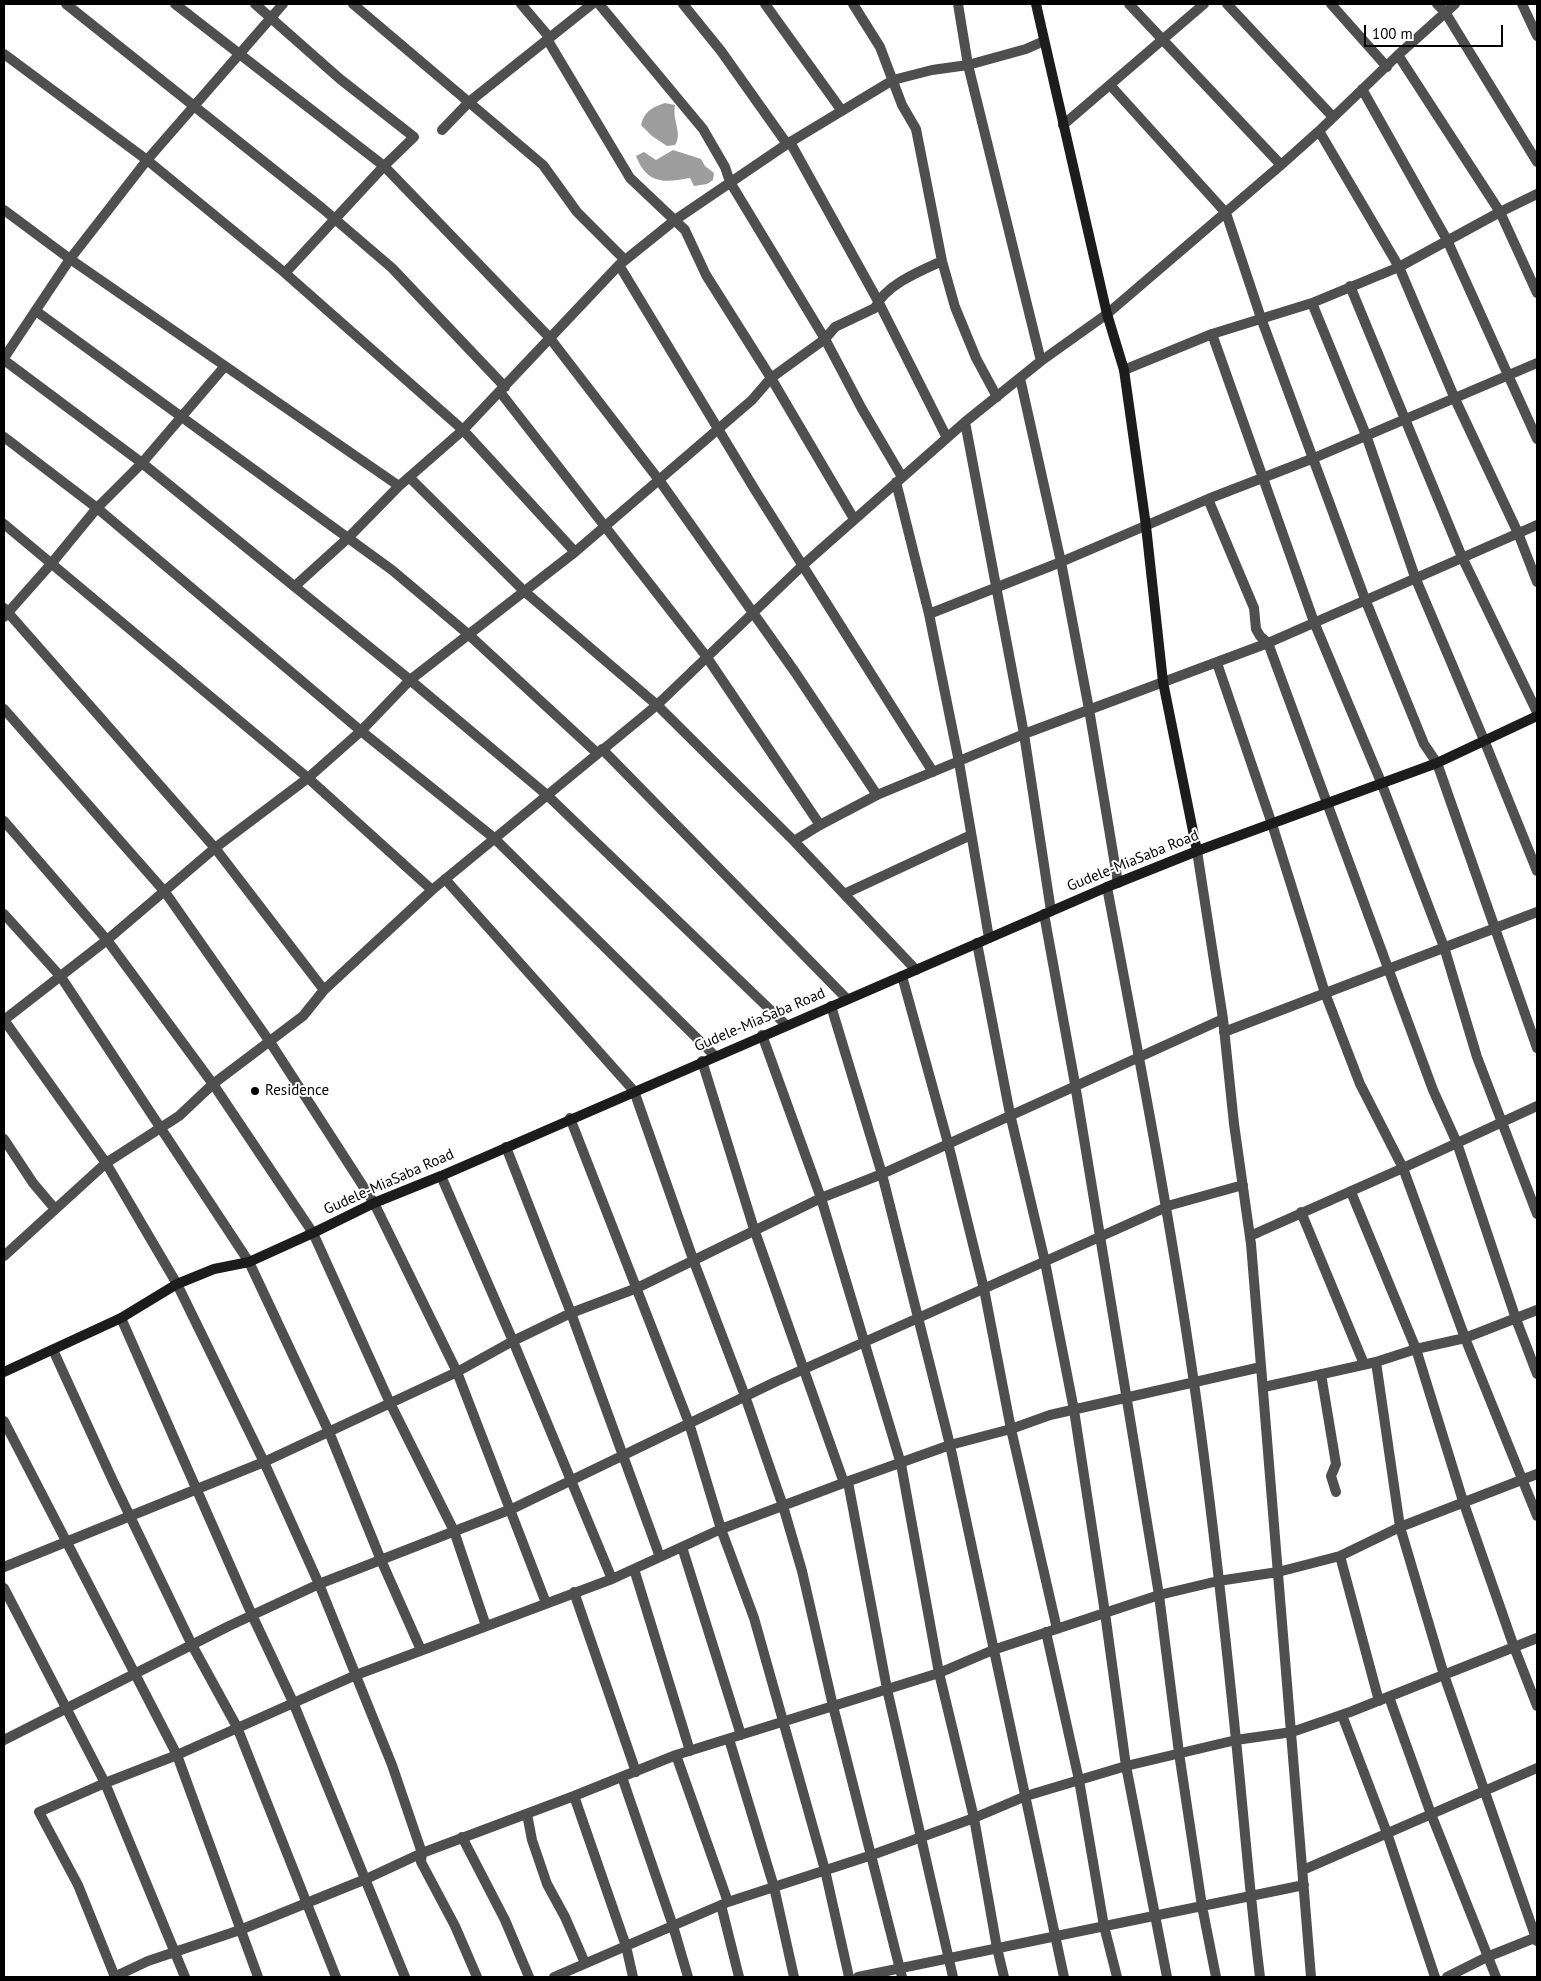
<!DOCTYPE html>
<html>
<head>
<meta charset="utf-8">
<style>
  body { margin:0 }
  #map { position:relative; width:1541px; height:1981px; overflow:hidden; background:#fff; font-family:"PT Sans",sans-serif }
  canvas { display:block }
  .frame { position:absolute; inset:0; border:5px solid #000; pointer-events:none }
  .scale { position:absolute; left:1364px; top:25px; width:139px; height:22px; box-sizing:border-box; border:2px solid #000; border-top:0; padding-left:6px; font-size:15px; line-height:18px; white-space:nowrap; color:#000; -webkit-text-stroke:4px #fff; paint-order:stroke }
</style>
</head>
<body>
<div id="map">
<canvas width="1541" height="1981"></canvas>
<div class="frame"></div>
<div class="scale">100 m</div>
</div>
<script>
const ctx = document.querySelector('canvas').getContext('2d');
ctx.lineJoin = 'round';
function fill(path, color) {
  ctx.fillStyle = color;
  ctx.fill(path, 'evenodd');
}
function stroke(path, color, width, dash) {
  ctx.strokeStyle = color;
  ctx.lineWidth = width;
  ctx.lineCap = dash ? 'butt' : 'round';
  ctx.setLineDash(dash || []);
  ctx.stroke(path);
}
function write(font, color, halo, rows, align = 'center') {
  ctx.font = font + ' "PT Sans",sans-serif';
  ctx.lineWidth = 4;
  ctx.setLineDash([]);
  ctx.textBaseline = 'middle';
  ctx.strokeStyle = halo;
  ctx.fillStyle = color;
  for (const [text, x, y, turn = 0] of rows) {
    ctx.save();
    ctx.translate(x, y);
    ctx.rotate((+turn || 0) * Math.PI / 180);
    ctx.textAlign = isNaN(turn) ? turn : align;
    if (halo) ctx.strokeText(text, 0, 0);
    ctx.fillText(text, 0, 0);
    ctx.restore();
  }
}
const water = new Path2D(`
  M 665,103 L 675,105 C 672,121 683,134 675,145 L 667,146 L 652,136 L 641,125 C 644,111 653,107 665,103 Z
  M 673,150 L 701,159 L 705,166 L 714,173 L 713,180 L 707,184 L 694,186 L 690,178 C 663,183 647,184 636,156 L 644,152 L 656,160 Z`);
const street = new Path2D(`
  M 66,4 L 322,208 L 392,268 L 505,387
  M 175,4 L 384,166 L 285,273
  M 255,4 L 340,79 L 414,137 L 384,166 L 549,337 L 659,480 L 795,672 L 877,795
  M 353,4 L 543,165 L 577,212 L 625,260
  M 521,4 L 550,38
  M 599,4 L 703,129 L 725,167 L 730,182 L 825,339 L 862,409 L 902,477
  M 683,4 L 721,51 L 787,144
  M 765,4 L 842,111
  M 853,4 L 880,47 L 902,105 L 916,129 L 942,261 L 955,307 L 976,358 L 997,397
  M 958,4 L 968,65 L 1041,361
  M 1129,4 L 1281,165
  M 1227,4 L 1333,117
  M 1331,4 L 1387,67
  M 1437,4 L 1445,12 L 1537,162
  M 1522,4 L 1537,36
  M 547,39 L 630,178 L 685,230 L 706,275 L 771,378 L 854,519
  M 4,54 L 147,160 L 285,273 L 463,430 L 575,552
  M 1398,55 L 1500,212 L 1537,293
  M 1110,85 L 1226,213 L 1261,318 L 1365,599 L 1424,744 L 1437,763 L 1537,1048
  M 1362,89 L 1447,240 L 1537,439
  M 1063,125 L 1204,4
  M 442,130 L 469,102 L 592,4
  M 1319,131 L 1399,267 L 1455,399 L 1518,533 L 1537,582
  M 790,142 L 878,301 L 947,438
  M 4,210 L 70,259 L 399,486
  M 619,265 L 755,490 L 933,772
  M 1350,286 L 1462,557 L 1537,712
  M 1312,303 L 1366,435 L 1415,577 L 1484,740 L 1537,871
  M 36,311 L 392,570 L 468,634 L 597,753
  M 1212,334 L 1314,622 L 1381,782 L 1444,947 L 1477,1057 L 1537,1214
  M 4,358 L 70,259 L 147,160 L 283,4
  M 4,360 L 142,463 L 410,680 L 547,795 L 786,1025
  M 1124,370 L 1212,334 L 1312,303 L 1399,267 L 1500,212 L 1537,194
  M 1020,378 L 1061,562 L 1089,709 L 1118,883
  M 500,392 L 706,656 L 820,825
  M 965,422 L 1024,734 L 1051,911
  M 4,437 L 97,508 L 361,731 L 494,838 L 715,1056
  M 409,477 L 524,591 L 657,705 L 794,841 L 916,970
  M 896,482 L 929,614 L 959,762 L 989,938
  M 1208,499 L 1254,608 L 1256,629 L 1260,636 L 1268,643 L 1433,1090 L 1457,1143 L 1516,1319 L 1537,1374
  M 4,524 L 308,778 L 432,890
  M 295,586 L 348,538 L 399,486 L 463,430 L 619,265 L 675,220 L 787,144 L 893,80 L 932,70 L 968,65 L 1026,49 L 1044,41
  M 4,608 L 215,848 L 324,990
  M 929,614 L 1061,562 L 1208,499 L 1314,458 L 1537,363
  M 4,617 L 51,564 L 97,508 L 142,463 L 225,366
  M 1217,663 L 1272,824 L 1325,993 L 1360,1084 L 1403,1168 L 1465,1338 L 1537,1516
  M 4,709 L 165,892 L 270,1042 L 374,1203 L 457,1372 L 546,1603
  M 602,749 L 847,999
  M 4,821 L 107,940 L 213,1084 L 313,1233 L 390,1403 L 454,1531 L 486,1626
  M 794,841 L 820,825 L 877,795 L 1024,734 L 1268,643 L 1537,525
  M 1197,851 L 1223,1019 L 1234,1124 L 1251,1244 L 1311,1977
  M 445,879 L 634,1091 L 694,1262 L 745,1396 L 783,1506 L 802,1571 L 833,1706 L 902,1977
  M 1107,887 C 1138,1052 1170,1217 1194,1383 C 1211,1502 1224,1621 1236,1740 C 1244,1819 1250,1898 1260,1977
  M 844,894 L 971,835
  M 4,914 L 61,977 L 249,1262 L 329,1432 L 381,1560 L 421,1650
  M 1044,914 L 1075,1084 L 1159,1595 L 1179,1753 L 1202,1906 L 1216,1977
  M 977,943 L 1010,1114 L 1045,1262 L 1074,1410 L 1105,1613 L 1126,1766 L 1167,1977
  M 902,976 L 948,1143 L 984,1289 L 1011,1429 L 1057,1629
  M 831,1006 L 882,1174 L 950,1445 L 1064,1977
  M 4,1020 L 107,940 L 215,848 L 308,778 L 361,731 L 410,680 L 575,552 L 752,400 L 771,378 L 825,339 L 835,327 L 875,308 C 885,285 920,271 942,261
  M 4,1020 L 106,1163 L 177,1284 L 201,1333 L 264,1462 L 319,1584 L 392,1765 L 422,1853 L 421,1862 L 455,1926 L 477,1977
  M 1224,1032 L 1537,912
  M 702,1061 L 754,1229 L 844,1483
  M 570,1118 L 689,1423 L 721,1529 L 754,1618 L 825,1870 L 849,1977
  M 4,1139 L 33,1183 L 55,1209
  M 506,1147 L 571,1313 L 660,1557
  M 441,1176 L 513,1341 L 612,1579
  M 1351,1192 L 1416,1349 L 1463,1501 L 1514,1647 L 1537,1706
  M 1301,1212 L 1364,1364
  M 1250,1236 L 1403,1168 L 1537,1106
  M 4,1256 L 106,1163 L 179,1116 L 213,1084 L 303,1016 L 324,990 L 432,890 L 657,705 L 803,565 L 965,422 L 1041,361 L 1107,314 L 1281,165 L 1319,131 L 1398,55 L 1455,4
  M 121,1318 L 252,1615 L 293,1702 L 405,1977
  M 53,1350 L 113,1481 L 192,1645 L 237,1727 L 336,1977
  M 1376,1362 L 1400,1527 L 1444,1675 L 1537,1941
  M 1321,1374 L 1336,1464 L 1331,1476 L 1336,1492
  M 1264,1387 L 1376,1362 L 1416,1349 L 1465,1338 L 1537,1310
  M 4,1421 L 177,1755 L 258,1977
  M 848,1482 L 887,1689 L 953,1977
  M 682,1547 L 741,1735
  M 1340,1556 L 1379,1701
  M 4,1567 L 264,1462 L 457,1372 L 513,1341 L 571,1313 L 637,1288 L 821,1198 L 882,1174 L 1223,1019
  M 634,1569 L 690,1751
  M 4,1588 L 105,1783 L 185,1977
  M 574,1592 L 636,1772
  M 1046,1632 L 1079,1780 L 1104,1926 L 1117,1977
  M 1389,1697 L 1431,1814 L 1496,1977
  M 1342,1715 L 1387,1833 L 1435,1977
  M 729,1739 L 774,1887 L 794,1977
  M 4,1740 L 229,1626 L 319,1584 L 514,1508 L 775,1382 L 1171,1205 L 1243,1185
  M 676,1755 L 728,1902
  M 622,1777 L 673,1926 L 688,1977
  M 574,1796 L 626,1946 L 633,1977
  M 527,1814 L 532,1840 L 547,1884 L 565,1917 L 585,1963
  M 462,1837 L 505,1920 L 529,1977
  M 1303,1870 L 1537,1768
  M 721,1905 L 739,1977
  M 114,1977 L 148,1961 L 240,1930 L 366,1879 L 422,1853 L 574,1796 L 676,1755 L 939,1673 L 901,1464 L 821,1198 L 762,1035
  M 115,1977 L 78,1885 L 39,1812 L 105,1783 L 177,1755 L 356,1675 L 612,1579 L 721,1529 L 838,1485 L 950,1445 L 1011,1429 L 1050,1415 L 1261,1367
  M 554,1977 L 728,1902 L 872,1855 L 974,1818 L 1026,1796 L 1126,1766 L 1236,1740 L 1292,1732 L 1350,1712 L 1537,1638
  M 858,1977 L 1304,1885
  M 1004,1977 L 997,1948 L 974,1818 L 939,1673 L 993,1650 L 1159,1595 L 1218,1581 L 1278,1572 L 1340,1556 L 1400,1527 L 1537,1474
  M 1447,1977 L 1487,1957 L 1537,1937`);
const secondary = new Path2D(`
  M 1036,4 L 1107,314 L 1124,370 L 1146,526 L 1163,682 L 1197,851
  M 4,1372 L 121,1318 L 177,1284 L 214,1269 L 249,1262 L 313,1233 L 374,1203 L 441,1176 L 1107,887 L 1197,851 L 1437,763 L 1537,716`);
const markers = [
  [255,1091,5,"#000"]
];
const streetNames = [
  ["Gudele-MiaSaba Road",1133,861,-22],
  ["Gudele-MiaSaba Road",760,1020,-23],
  ["Gudele-MiaSaba Road",389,1182,-24]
];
const poiNames = [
  ["Residence",265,1091]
];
fill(water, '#9d9d9d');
stroke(street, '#4f4f4f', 10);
stroke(secondary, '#1c1c1c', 10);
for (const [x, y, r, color] of markers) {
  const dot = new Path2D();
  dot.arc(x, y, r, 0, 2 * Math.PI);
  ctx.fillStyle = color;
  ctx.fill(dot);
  stroke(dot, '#fff', 2);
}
write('15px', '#000', '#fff', streetNames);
write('15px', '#000', '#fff', poiNames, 'left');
</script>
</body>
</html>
